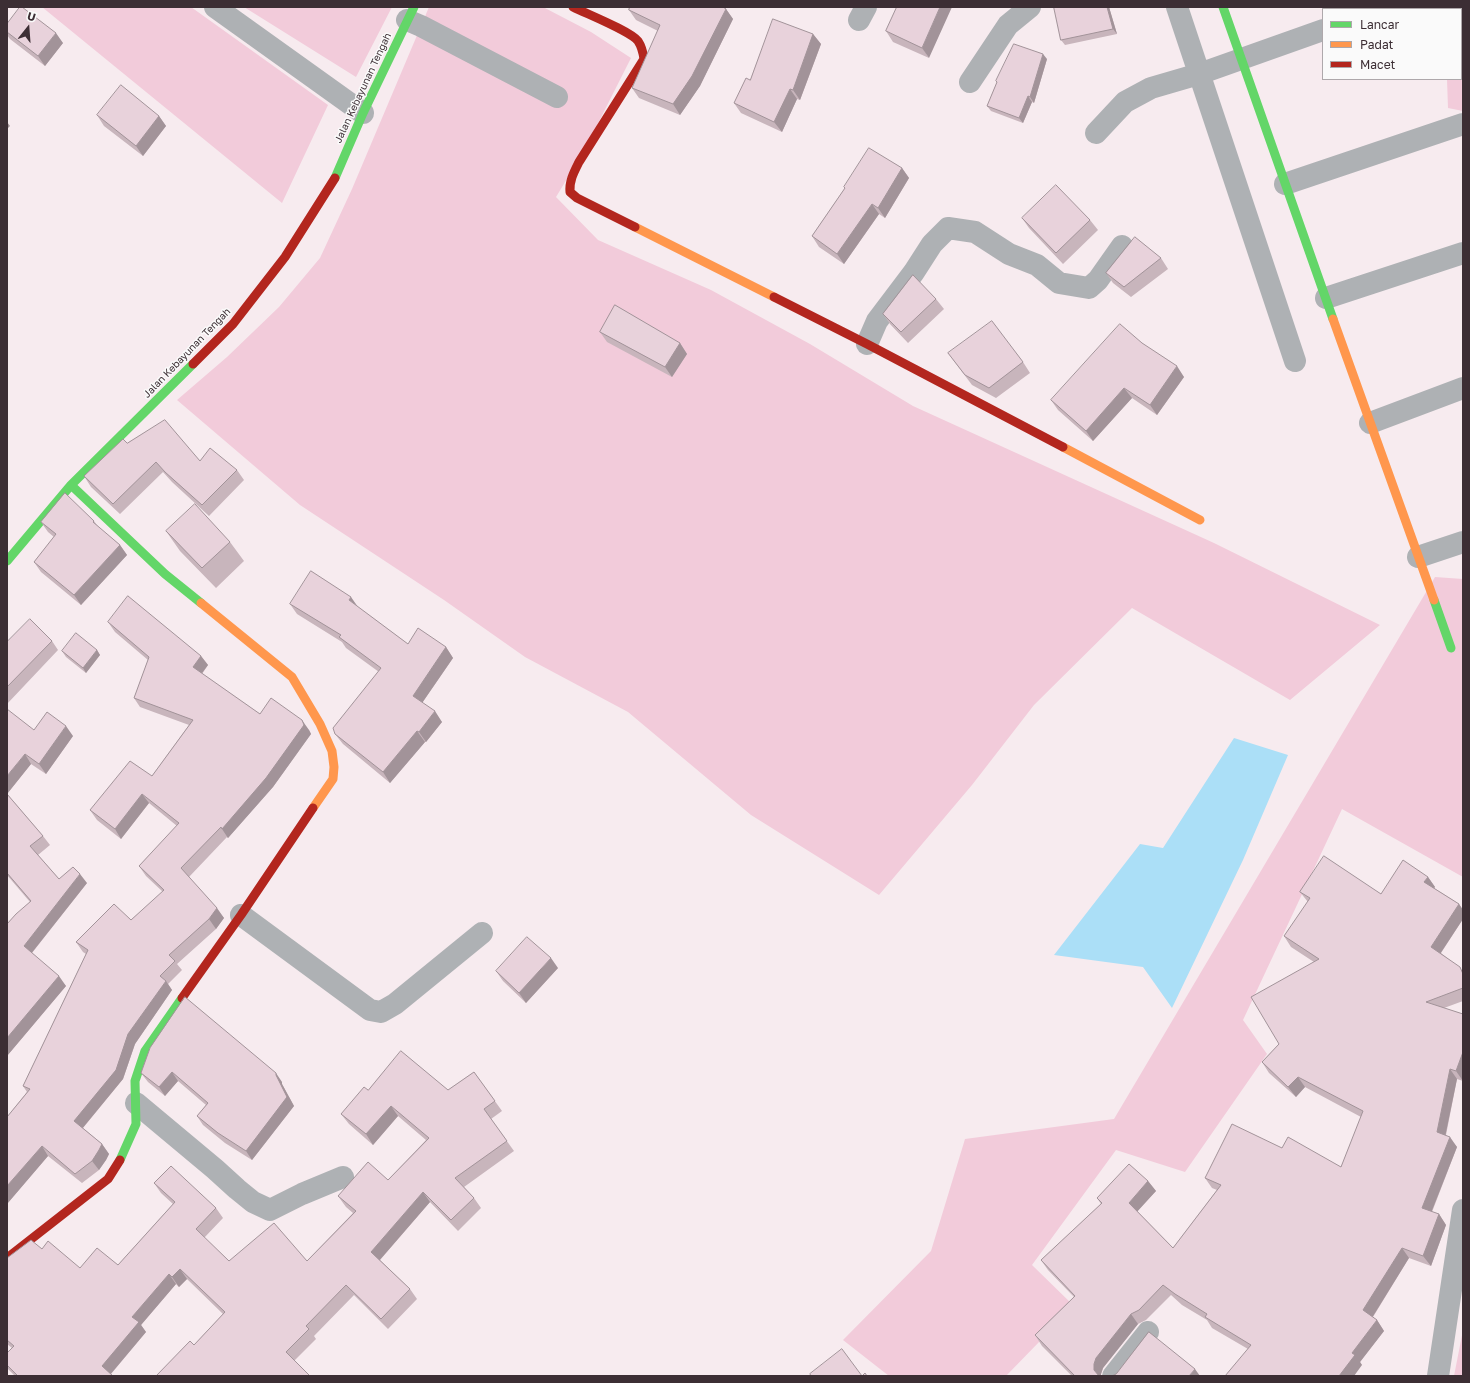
<!DOCTYPE html>
<html>
<head>
<meta charset="utf-8">
<style>
  body { margin:0 }
  #map { position:relative; width:1470px; height:1383px; overflow:hidden; background:#f7ebef; font-family:"Golos Text",sans-serif }
  canvas { display:block }
  .frame { position:absolute; inset:0; border:8px solid #3c2e34; pointer-events:none }
  .legend { position:absolute; left:1322px; top:8px; width:140px; height:72px; box-sizing:border-box; background:#fafafa; border:1px solid #aea8ab; margin:0; padding:5px 7px; list-style:none; font-size:12px; color:#3c2e34 }
  .legend li { display:flex; align-items:center; gap:8px; height:20px }
  .legend b { width:20px; border:1px solid #aea8ab }
  .north { position:absolute; left:8px; top:8px; width:40px; height:40px; -webkit-text-stroke:3px #fafafa; paint-order:stroke; rotate:17deg; font-size:11px; font-weight:700; line-height:16px; text-align:center; color:#3c2e34 }
  .north::after { content:''; display:block; margin:auto; width:14px; height:18px; background:#3c2e34; clip-path:polygon(50% 0,100% 100%,50% 72%,0 100%) }
</style>
</head>
<body>
<div id="map">
<canvas width="1470" height="1383"></canvas>
<div class="frame"></div>
<ul class="legend">
<li><b style="height:5px;background:#63d668"></b>Lancar</li>
<li><b style="height:5px;background:#ff974d"></b>Padat</li>
<li><b style="height:5px;background:#b3261e"></b>Macet</li>
</ul>
<div class="north">U</div>
</div>
<script>
const ctx = document.querySelector('canvas').getContext('2d');
ctx.lineJoin = 'round';
function fill(path, color) {
  ctx.fillStyle = color;
  ctx.fill(path, 'evenodd');
}
function stroke(path, color, width, dash) {
  ctx.strokeStyle = color;
  ctx.lineWidth = width;
  ctx.lineCap = dash ? 'butt' : 'round';
  ctx.setLineDash(dash || []);
  ctx.stroke(path);
}
function write(font, color, halo, rows, align = 'center') {
  ctx.font = font + ' "Golos Text",sans-serif';
  ctx.lineWidth = 3;
  ctx.setLineDash([]);
  ctx.textBaseline = 'middle';
  ctx.strokeStyle = halo;
  ctx.fillStyle = color;
  for (const [text, x, y, turn = 0] of rows) {
    ctx.save();
    ctx.translate(x, y);
    ctx.rotate((+turn || 0) * Math.PI / 180);
    ctx.textAlign = isNaN(turn) ? turn : align;
    if (halo) ctx.strokeText(text, 0, 0);
    ctx.fillText(text, 0, 0);
    ctx.restore();
  }
}
const green = new Path2D(`
  M 42,7 L 191,7 L 328,105 L 282,203 Z
  M 244,7 L 392,7 L 356,77 Z
  M 429,7 L 543,7 L 591,32 L 631,58 L 585,149 L 556,197 L 598,240 L 711,290 L 810,344 L 913,406 L 1214,543 L 1380,625 L 1290,700 L 1132,608 L 1034,705 L 972,785 L 879,895 L 751,815 L 628,712 L 525,657 L 444,600 L 300,505 L 177,400 L 227,357 L 279,307 L 320,258 L 352,189 Z
  M 1444,7 L 1463,7 L 1463,111 L 1448,108 L 1447,79 L 1461,79 L 1461,9 L 1444,9 Z
  M 1435,577 L 1463,579 L 1463,877 L 1342,809 L 1243,1020 L 1267,1054 L 1185,1172 L 1116,1150 L 1032,1265 L 1074,1306 L 1006,1376 L 889,1376 L 843,1340 L 931,1251 L 965,1139 L 1114,1119 Z
  M 1463,1330 L 1463,1376 L 1454,1376 Z`);
const water = new Path2D(`
  M 1234,738 L 1288,755 L 1243,860 L 1172,1008 L 1143,967 L 1054,955 L 1140,844 L 1163,848 Z`);
const street = new Path2D(`
  M 215,7 L 363,113
  M 1177,7 L 1295,361
  M 1383,9 L 1388,7
  M 407,20 L 421,26 L 557,97
  M 859,20 L 866,7
  M 970,82 L 1008,25 L 1030,7
  M 1096,133 L 1125,102 L 1151,88 L 1199,74 L 1323,30
  M 1285,184 L 1463,124
  M 1326,298 L 1463,253
  M 867,344 L 877,321 L 914,272 L 932,244 L 948,228 L 975,232 L 1009,254 L 1037,265 L 1059,283 L 1089,288 L 1098,280 L 1122,246
  M 1370,423 L 1463,388
  M 1418,557 L 1463,542
  M 241,915 L 370,1010 L 381,1012 L 395,1004 L 482,933
  M 136,1103 L 215,1169 L 237,1189 L 253,1202 L 270,1210 L 302,1194 L 343,1177
  M 1113,1376 L 1148,1332
  M 1438,1376 L 1463,1210`);
const fast = new Path2D(`
  M 1223,7 L 1333,319
  M 335,178 L 363,113 L 414,7
  M 71,485 L 165,574 L 201,603
  M 7,561 L 71,485 L 193,364
  M 1434,600 L 1451,648
  M 120,1160 L 136,1124 L 135,1081 L 145,1051 L 182,998`);
const slow = new Path2D(`
  M 635,227 L 774,297
  M 1333,319 L 1434,600
  M 1063,447 L 1200,520
  M 201,603 L 292,677 L 320,724 L 332,751 L 334,767 L 333,779 L 313,808`);
const jam = new Path2D(`
  M 573,7 C 587,14 630,31 638,41 C 642,47 643,52 644,59 L 579,162 C 574,172 569,181 570,192 L 577,198 L 635,227
  M 774,297 L 867,344 L 1063,447
  M 193,364 L 233,324 L 285,257 L 335,178
  M 182,998 L 241,915 L 313,808
  M 7,1258 L 108,1179 L 120,1160`);
const wall = new Path2D(`
  M 626,7 L 723,7 L 726,9 L 733,19 L 700,86 L 680,115 L 639,98 L 632,88 L 658,31 L 636,20 L 629,10 L 629,8 Z
  M 897,7 L 929,58 L 893,42 L 886,31 Z
  M 1054,7 L 1109,7 L 1117,34 L 1065,45 L 1061,40 Z
  M 7,24 L 63,43 L 45,66 L 10,39 L 7,35 Z
  M 813,34 L 821,44 L 800,100 L 797,99 L 782,132 L 741,113 L 734,103 L 750,80 Z
  M 1047,59 L 1034,103 L 1032,102 L 1023,123 L 991,111 L 987,106 L 997,82 L 996,81 Z
  M 97,115 L 159,116 L 166,126 L 143,156 L 104,126 Z
  M 902,168 L 909,178 L 885,218 L 879,214 L 844,264 L 819,247 L 812,236 L 845,188 L 844,187 Z
  M 1022,218 L 1090,220 L 1098,230 L 1063,264 L 1029,228 Z
  M 1161,258 L 1168,269 L 1131,297 L 1113,283 L 1106,273 Z
  M 936,299 L 944,309 L 908,343 L 890,324 L 883,314 Z
  M 600,332 L 680,343 L 687,354 L 672,377 L 607,342 Z
  M 1142,343 L 1184,377 L 1157,415 L 1132,398 L 1093,441 L 1058,410 L 1051,400 Z
  M 948,353 L 1023,362 L 1030,373 L 996,398 L 972,385 Z
  M 127,443 L 237,470 L 244,480 L 209,516 L 172,482 L 163,472 L 120,514 L 91,487 L 84,476 Z
  M 94,521 L 99,528 L 120,545 L 127,555 L 81,605 L 41,572 L 34,562 L 54,537 L 48,532 L 41,522 Z
  M 166,531 L 230,542 L 244,561 L 216,588 L 180,551 Z
  M 290,604 L 358,607 L 408,644 L 446,647 L 453,658 L 422,703 L 442,722 L 426,742 L 425,742 L 390,783 L 343,744 L 335,734 L 379,672 L 346,648 L 342,642 L 297,614 Z
  M 108,622 L 201,656 L 208,665 L 202,674 L 260,714 L 309,730 L 311,734 L 273,787 L 228,838 L 227,837 L 189,877 L 224,918 L 216,929 L 177,964 L 182,970 L 168,984 L 172,990 L 135,1044 L 123,1079 L 83,1128 L 102,1144 L 109,1154 L 106,1160 L 99,1170 L 82,1183 L 48,1156 L 7,1204 L 7,1117 L 27,1092 L 23,1086 L 86,954 L 83,952 L 76,942 L 131,920 L 163,892 L 146,876 L 139,866 L 177,826 L 149,803 L 121,839 L 97,820 L 90,810 L 152,776 L 189,725 L 140,707 L 134,698 L 148,660 L 115,632 Z
  M 52,641 L 58,650 L 7,704 L 7,642 Z
  M 97,650 L 100,655 L 86,673 L 66,657 L 62,651 Z
  M 34,730 L 73,736 L 46,774 L 31,764 L 7,794 Z
  M 7,794 L 43,836 L 50,845 L 38,855 L 59,879 L 87,883 L 32,953 L 66,986 L 7,1056 L 7,924 L 30,902 L 7,875 Z
  M 1428,877 L 1435,887 L 1434,888 L 1459,904 L 1463,910 L 1463,919 L 1441,953 L 1463,971 L 1463,1001 L 1444,1008 L 1463,1014 L 1463,1081 L 1457,1079 L 1446,1135 L 1457,1147 L 1432,1212 L 1439,1214 L 1446,1225 L 1431,1266 L 1409,1258 L 1373,1317 L 1377,1320 L 1384,1331 L 1360,1362 L 1362,1365 L 1248,1349 L 1212,1328 L 1207,1320 L 1182,1305 L 1171,1295 L 1146,1320 L 1138,1324 L 1103,1368 L 1101,1374 L 1101,1376 L 1072,1376 L 1042,1346 L 1035,1335 L 1074,1297 L 1048,1270 L 1041,1260 L 1101,1204 L 1097,1198 L 1148,1181 L 1156,1191 L 1137,1211 L 1173,1248 L 1217,1190 L 1212,1188 L 1205,1178 L 1282,1148 L 1341,1167 L 1361,1117 L 1305,1087 L 1296,1097 L 1269,1073 L 1262,1062 L 1279,1044 L 1314,962 L 1291,947 L 1284,936 L 1308,902 L 1300,892 L 1381,894 Z
  M 558,968 L 526,1003 L 503,981 L 496,971 Z
  M 150,1048 L 282,1082 L 282,1084 L 294,1106 L 252,1160 L 225,1143 L 203,1125 L 197,1116 L 206,1105 L 178,1081 L 165,1096 L 148,1082 L 141,1073 Z
  M 474,1072 L 502,1111 L 491,1119 L 514,1151 L 464,1187 L 474,1198 L 481,1208 L 458,1231 L 430,1202 L 380,1260 L 410,1289 L 417,1299 L 388,1329 L 354,1295 L 314,1336 L 316,1339 L 294,1361 L 194,1345 L 223,1314 L 187,1279 L 179,1287 L 176,1284 L 141,1325 L 146,1332 L 111,1374 L 113,1376 L 15,1376 L 7,1368 L 7,1353 L 12,1348 L 7,1344 L 7,1258 L 42,1249 L 80,1268 L 118,1265 L 173,1204 L 161,1193 L 154,1183 L 216,1208 L 223,1218 L 204,1238 L 229,1261 L 307,1261 L 353,1213 L 346,1207 L 338,1196 L 388,1180 L 426,1140 L 398,1116 L 373,1145 L 349,1124 L 341,1114 L 368,1090 L 448,1090 Z`);
const shadedWall = new Path2D(`
  M 940,7 L 952,7 L 929,58 L 922,48 Z
  M 1107,7 L 1109,7 L 1117,34 L 1113,29 Z
  M 726,9 L 733,19 L 700,86 L 680,115 L 673,104 Z
  M 56,33 L 63,43 L 45,66 L 38,56 Z
  M 813,34 L 821,44 L 800,100 L 793,90 Z
  M 1043,54 L 1047,59 L 1034,103 L 1030,97 Z
  M 790,89 L 797,99 L 782,132 L 774,122 Z
  M 1028,96 L 1032,102 L 1023,123 L 1019,118 Z
  M 159,116 L 166,126 L 143,156 L 136,146 Z
  M 7,122 L 10,126 L 7,129 Z
  M 902,168 L 909,178 L 885,218 L 878,208 Z
  M 872,204 L 879,214 L 844,264 L 837,254 Z
  M 680,343 L 687,354 L 672,377 L 665,367 Z
  M 1177,366 L 1184,377 L 1157,415 L 1150,405 Z
  M 1124,388 L 1132,398 L 1093,441 L 1086,431 Z
  M 120,545 L 127,555 L 81,605 L 74,595 Z
  M 351,597 L 358,607 L 349,600 Z
  M 446,647 L 453,658 L 420,706 L 413,696 Z
  M 97,650 L 100,655 L 86,673 L 83,668 Z
  M 201,656 L 208,665 L 199,677 L 193,667 Z
  M 435,711 L 442,722 L 426,742 L 419,732 Z
  M 302,720 L 309,730 L 311,734 L 273,787 L 228,838 L 222,829 Z
  M 66,726 L 73,736 L 46,774 L 39,764 Z
  M 417,731 L 425,742 L 390,783 L 383,772 Z
  M 25,754 L 31,764 L 7,794 L 7,776 Z
  M 142,794 L 149,803 L 121,839 L 115,829 Z
  M 80,874 L 87,883 L 30,955 L 24,946 Z
  M 1428,877 L 1435,887 L 1431,892 L 1424,882 Z
  M 1459,904 L 1463,910 L 1463,919 L 1438,957 L 1431,947 Z
  M 217,908 L 224,918 L 216,929 L 209,919 Z
  M 551,958 L 558,968 L 526,1003 L 519,993 Z
  M 59,976 L 66,986 L 7,1056 L 7,1038 Z
  M 166,981 L 172,990 L 135,1044 L 123,1079 L 81,1130 L 74,1121 L 128,1034 Z
  M 1463,1052 L 1463,1081 L 1456,1071 Z
  M 1450,1069 L 1457,1079 L 1444,1142 L 1437,1132 Z
  M 172,1072 L 178,1081 L 165,1096 L 159,1087 Z
  M 276,1073 L 282,1082 L 282,1084 L 294,1106 L 252,1160 L 246,1151 L 276,1075 Z
  M 1298,1077 L 1305,1087 L 1296,1097 L 1288,1087 Z
  M 391,1106 L 398,1116 L 373,1145 L 366,1134 Z
  M 1450,1137 L 1457,1147 L 1429,1218 L 1422,1208 Z
  M 102,1144 L 109,1154 L 106,1160 L 99,1170 L 92,1161 Z
  M 42,1146 L 48,1156 L 7,1204 L 7,1186 Z
  M 1148,1181 L 1156,1191 L 1136,1213 L 1129,1203 Z
  M 423,1192 L 430,1202 L 378,1262 L 371,1252 Z
  M 1439,1214 L 1446,1225 L 1431,1266 L 1423,1256 Z
  M 1402,1248 L 1409,1258 L 1370,1321 L 1363,1310 Z
  M 180,1269 L 187,1279 L 179,1287 L 172,1277 Z
  M 169,1274 L 176,1284 L 141,1325 L 146,1332 L 109,1376 L 102,1366 L 132,1317 Z
  M 1131,1314 L 1138,1324 L 1103,1368 L 1101,1374 L 1101,1376 L 1098,1376 L 1094,1370 L 1094,1364 L 1096,1358 Z
  M 1377,1320 L 1384,1331 L 1360,1362 L 1362,1365 L 1354,1376 L 1339,1376 L 1352,1353 Z
  M 1195,1369 L 1200,1376 L 1189,1376 Z`);
const building = new Path2D(`
  M 20,7 L 22,7 L 56,33 L 38,56 L 7,32 L 7,24 Z
  M 630,7 L 723,7 L 726,9 L 692,76 L 673,104 L 632,88 L 660,25 L 629,10 Z
  M 897,7 L 940,7 L 922,48 L 886,31 Z
  M 1054,7 L 1107,7 L 1113,29 L 1061,40 Z
  M 773,19 L 813,34 L 793,90 L 790,89 L 774,122 L 734,103 L 746,78 L 750,80 Z
  M 1014,44 L 1043,54 L 1030,97 L 1028,96 L 1019,118 L 987,106 L 997,82 L 996,81 Z
  M 121,85 L 159,116 L 136,146 L 97,115 Z
  M 869,148 L 902,168 L 878,208 L 872,204 L 837,254 L 812,236 L 845,188 L 844,187 Z
  M 1056,185 L 1090,220 L 1056,253 L 1022,218 Z
  M 1135,237 L 1161,258 L 1124,287 L 1106,273 Z
  M 913,275 L 936,299 L 901,332 L 883,314 Z
  M 615,305 L 680,343 L 665,367 L 600,332 Z
  M 992,321 L 1023,362 L 989,388 L 965,375 L 948,353 Z
  M 1120,324 L 1142,343 L 1177,366 L 1150,405 L 1124,388 L 1086,431 L 1051,400 Z
  M 165,420 L 200,461 L 210,448 L 237,470 L 202,505 L 165,472 L 156,462 L 113,504 L 84,476 L 123,439 L 127,443 Z
  M 65,493 L 94,521 L 93,522 L 120,545 L 74,595 L 34,562 L 56,534 L 41,522 Z
  M 195,504 L 230,542 L 202,568 L 166,531 Z
  M 311,571 L 351,597 L 349,600 L 408,644 L 418,628 L 446,647 L 413,696 L 435,711 L 419,732 L 417,731 L 383,772 L 335,734 L 333,728 L 381,668 L 339,637 L 341,635 L 290,604 Z
  M 128,596 L 201,656 L 193,667 L 260,714 L 271,698 L 302,720 L 304,725 L 266,778 L 222,829 L 221,827 L 181,868 L 217,908 L 209,919 L 169,955 L 175,961 L 160,976 L 166,981 L 128,1034 L 116,1070 L 74,1121 L 102,1144 L 99,1150 L 92,1161 L 75,1174 L 42,1146 L 7,1186 L 7,1117 L 30,1089 L 23,1086 L 88,950 L 76,942 L 114,904 L 131,920 L 164,890 L 139,866 L 179,823 L 142,794 L 115,829 L 90,810 L 130,761 L 152,776 L 193,720 L 134,698 L 149,657 L 108,622 Z
  M 30,619 L 52,641 L 7,687 L 7,642 Z
  M 76,633 L 97,650 L 83,668 L 62,651 Z
  M 7,709 L 34,730 L 47,712 L 66,726 L 39,764 L 25,754 L 7,776 Z
  M 7,794 L 43,836 L 30,846 L 59,879 L 73,867 L 80,874 L 24,946 L 59,976 L 7,1038 L 7,924 L 16,914 L 31,901 L 7,873 L 7,819 L 8,819 L 7,818 Z
  M 1324,856 L 1381,894 L 1403,860 L 1428,877 L 1424,882 L 1459,904 L 1431,947 L 1460,967 L 1463,974 L 1463,988 L 1426,1002 L 1463,1014 L 1463,1052 L 1456,1071 L 1450,1069 L 1437,1132 L 1450,1137 L 1422,1208 L 1439,1214 L 1423,1256 L 1402,1248 L 1363,1310 L 1377,1320 L 1352,1353 L 1355,1355 L 1339,1376 L 1225,1376 L 1251,1345 L 1205,1317 L 1207,1314 L 1175,1294 L 1163,1285 L 1139,1310 L 1131,1314 L 1096,1358 L 1094,1364 L 1094,1370 L 1099,1376 L 1075,1376 L 1035,1335 L 1075,1296 L 1041,1260 L 1102,1203 L 1097,1198 L 1129,1164 L 1148,1181 L 1129,1203 L 1173,1248 L 1221,1185 L 1205,1178 L 1232,1124 L 1282,1148 L 1288,1137 L 1341,1167 L 1363,1111 L 1298,1077 L 1288,1087 L 1262,1062 L 1279,1044 L 1251,997 L 1319,959 L 1284,936 L 1310,898 L 1300,892 Z
  M 527,937 L 551,958 L 519,993 L 496,971 Z
  M 185,997 L 276,1073 L 276,1075 L 287,1097 L 246,1151 L 218,1133 L 197,1116 L 208,1103 L 172,1072 L 159,1087 L 141,1073 L 150,1048 Z
  M 401,1051 L 448,1090 L 474,1072 L 495,1101 L 484,1109 L 507,1141 L 455,1178 L 474,1198 L 451,1220 L 423,1192 L 371,1252 L 410,1289 L 381,1319 L 346,1285 L 306,1326 L 309,1329 L 286,1352 L 310,1376 L 156,1376 L 190,1341 L 194,1345 L 225,1312 L 180,1269 L 172,1277 L 169,1274 L 132,1317 L 139,1322 L 102,1366 L 113,1376 L 18,1376 L 7,1365 L 7,1353 L 14,1346 L 7,1340 L 7,1258 L 31,1240 L 42,1249 L 48,1241 L 80,1268 L 97,1248 L 118,1265 L 175,1202 L 154,1183 L 171,1166 L 216,1208 L 196,1229 L 229,1261 L 274,1223 L 307,1261 L 356,1211 L 338,1196 L 368,1162 L 388,1180 L 429,1138 L 391,1106 L 366,1134 L 341,1114 L 364,1087 L 368,1090 Z
  M 1149,1332 L 1195,1369 L 1189,1376 L 1112,1376 L 1116,1374 Z
  M 842,1349 L 862,1376 L 865,1373 L 867,1376 L 811,1376 L 810,1374 Z`);
const streetNames = [
  ["Jalan Kebayunan Tengah",363,88,-65],
  ["Jalan Kebayunan Tengah",187,353,-46]
];
fill(green, '#f2cbda');
fill(water, '#abdff7');
stroke(street, '#aeb1b4', 22);
stroke(fast, '#63d668', 9);
stroke(slow, '#ff974d', 9);
stroke(jam, '#b3261e', 9);
fill(wall, '#c8b5bc');
fill(shadedWall, '#a29399');
fill(building, '#e8d2db');
stroke(building, '#a29399', 1);
write('10px', '#3c2e34', '#fafafa', streetNames);
</script>
</body>
</html>
